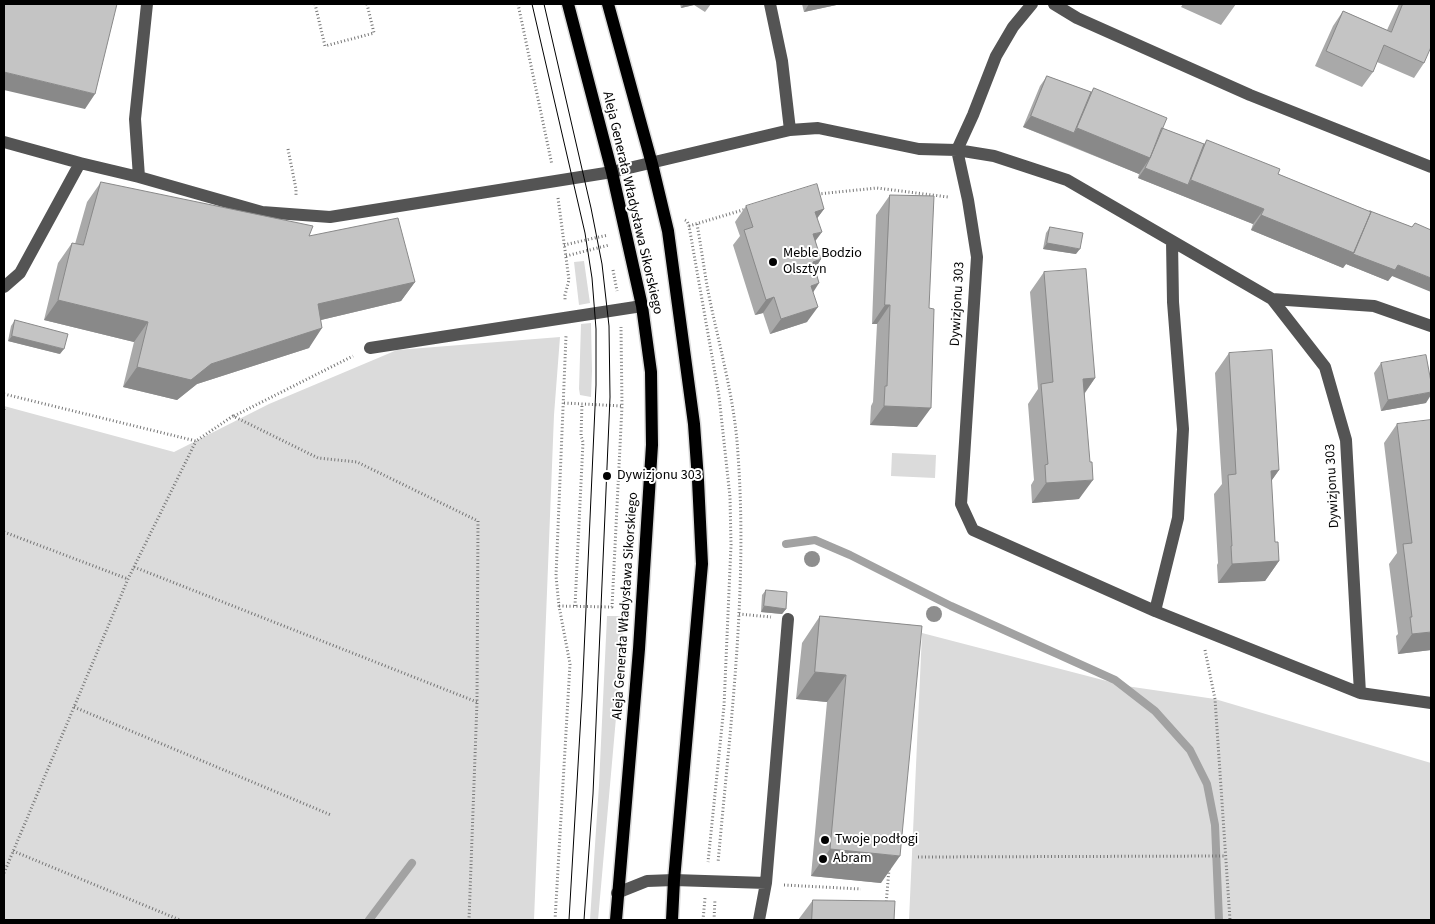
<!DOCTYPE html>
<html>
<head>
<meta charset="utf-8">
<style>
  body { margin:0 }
  #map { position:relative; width:1435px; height:924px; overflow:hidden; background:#fff; font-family:"Source Sans 3",sans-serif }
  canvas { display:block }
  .frame { position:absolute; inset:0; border:5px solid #000; pointer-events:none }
</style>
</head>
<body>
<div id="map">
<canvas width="1435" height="924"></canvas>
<div class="frame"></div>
</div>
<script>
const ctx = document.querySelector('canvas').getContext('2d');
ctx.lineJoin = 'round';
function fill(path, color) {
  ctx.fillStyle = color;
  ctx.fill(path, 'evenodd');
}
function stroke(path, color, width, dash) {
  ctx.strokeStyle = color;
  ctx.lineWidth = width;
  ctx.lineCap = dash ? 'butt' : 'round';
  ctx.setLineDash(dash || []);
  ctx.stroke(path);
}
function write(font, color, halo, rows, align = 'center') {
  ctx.font = font + ' "Source Sans 3",sans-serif';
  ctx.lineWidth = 4;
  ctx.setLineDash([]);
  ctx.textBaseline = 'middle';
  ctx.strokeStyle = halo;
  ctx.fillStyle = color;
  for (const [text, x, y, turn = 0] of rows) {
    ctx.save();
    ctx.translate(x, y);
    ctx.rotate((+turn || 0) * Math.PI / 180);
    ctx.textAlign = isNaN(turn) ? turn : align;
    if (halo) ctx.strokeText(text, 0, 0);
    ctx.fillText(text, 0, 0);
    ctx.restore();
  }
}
const green = new Path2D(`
  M 584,261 L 590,303 L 579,305 L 574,262 Z
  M 591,323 L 592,371 L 591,397 L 580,395 L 579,389 L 581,324 Z
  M 560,337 L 554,415 L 534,920 L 4,920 L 4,406 L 174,452 L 269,404 L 397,350 Z
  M 892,453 L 936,455 L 935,478 L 891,476 Z
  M 607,616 L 622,616 L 623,639 L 598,920 L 590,920 L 599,785 Z
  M 922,633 L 1126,686 L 1215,699 L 1431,763 L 1431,920 L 909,920 Z`);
const stream = new Path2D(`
  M 786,544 L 815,540 L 850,555 L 951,606 L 1115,680 L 1155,711 L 1190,750 L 1207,784 L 1215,825 L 1219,920
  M 369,920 L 412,863`);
const path = new Path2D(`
  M 315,4 L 325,46 L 374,33 L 367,4
  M 518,4 L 552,165
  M 288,149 L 296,189 L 296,196
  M 818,194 L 877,188 L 948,197
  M 558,198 L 569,280 L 565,295 L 565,300
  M 685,220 L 687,221 L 689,226 L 719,396 L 730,497 L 731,545 L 724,706 L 708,862
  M 697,224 C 701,246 704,269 708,291 C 719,346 735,399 738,455 C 748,592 730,727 718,863
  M 689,226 L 746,209
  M 564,245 L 608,235
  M 566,256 L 609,245
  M 613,270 L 617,291
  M 4,394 L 196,441 L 233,416 L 318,458 L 357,462 L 478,521 L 477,702 L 469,920
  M 564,403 L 622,406
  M 4,410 L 4,409
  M 234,416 L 353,356
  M 4,532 L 128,579
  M 134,567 L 477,702
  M 559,606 L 612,607 L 622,406 L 621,327
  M 575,606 L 583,442 L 581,436 L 582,404
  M 739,614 L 771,617
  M 1205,650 L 1215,699 L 1230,920
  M 74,707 L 331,815
  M 13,851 L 180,920
  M 918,857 L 1226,856
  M 4,873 L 128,579 L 196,441
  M 784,885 L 861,889
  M 886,905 L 889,869
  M 555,920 L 570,664 L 559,606 L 556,576 L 566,336
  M 703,920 L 705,898
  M 714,920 L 715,899`);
const minor = new Path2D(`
  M 770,4 L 782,61 L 790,130
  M 1054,4 L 1077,18 L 1250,95 L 1431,167
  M 4,142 L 80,163
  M 957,150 L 968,200 L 977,257 L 961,504 L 973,530 L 1155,611 L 1178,518 L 1183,429 L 1173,302 L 1172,241
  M 957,150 L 973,115 L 996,56 L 1013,27 L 1032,4
  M 139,177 L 135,119 L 147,4
  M 4,287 L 20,273 L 80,163 L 139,177 L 262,212 L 330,217 L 612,172 L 790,130 L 818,128 L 919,149 L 957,150 L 994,156 L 1067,180 L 1272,299 L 1374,306 L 1431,326
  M 370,348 L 642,306
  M 1155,611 L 1360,693 L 1346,440 L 1325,367 L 1272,299
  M 1360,693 L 1431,703
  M 617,893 L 647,881 L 674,880 L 766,883
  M 759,920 L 766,883 L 788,619`);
const major = new Path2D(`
  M 568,4 L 612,172 L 642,306 L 651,372 L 652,445 L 639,649 L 616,920
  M 608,4 L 652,164 L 668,231 L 694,424 L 698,480 L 702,564 L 674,880 L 672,920`);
const tram = new Path2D(`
  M 532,4 L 585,233 L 592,278 L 596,329 L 596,385 L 582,697 L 569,920
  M 544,4 L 591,208 L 602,264 L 609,326 L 610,397 L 593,794 L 584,920`);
const trees = [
  [812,559],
  [934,614]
];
const wall = new Path2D(`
  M 680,4 L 711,4 L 705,12 L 694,5 L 681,8 Z
  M 802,4 L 841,4 L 804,12 Z
  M 1183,4 L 1236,4 L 1221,25 L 1181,7 Z
  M 1399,4 L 1431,4 L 1424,63 L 1414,78 L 1377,62 L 1373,72 L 1362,87 L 1315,66 L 1333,26 L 1343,11 L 1387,30 Z
  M 1047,76 L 1091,92 L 1094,88 L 1162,128 L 1204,144 L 1207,140 L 1278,174 L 1369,211 L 1412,227 L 1415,223 L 1392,276 L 1388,281 L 1346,264 L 1343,268 L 1251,230 L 1253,224 L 1138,178 L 1139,174 L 1023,127 L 1040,86 Z
  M 101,182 L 309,236 L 415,282 L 401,301 L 321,320 L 309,348 L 197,384 L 177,400 L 123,387 L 134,342 L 44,320 L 58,263 L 72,243 L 75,244 L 87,202 Z
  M 890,195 L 917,427 L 870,425 L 871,406 L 873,402 L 877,324 L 872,324 L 876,215 Z
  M 746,206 L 824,209 L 817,218 L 815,240 L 821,259 L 815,269 L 813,292 L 807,322 L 770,334 L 763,313 L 755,315 L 733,245 L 740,236 L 735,222 Z
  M 1050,227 L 1076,254 L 1043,249 L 1046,233 Z
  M 1044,272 L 1095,378 L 1085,393 L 1079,499 L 1032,503 L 1031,485 L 1034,480 L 1028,404 L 1038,389 L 1030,292 Z
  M 15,320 L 60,354 L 8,341 L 11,326 Z
  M 1229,353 L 1279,470 L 1271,481 L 1275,542 L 1279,561 L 1265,581 L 1218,583 L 1217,565 L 1218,563 L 1214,494 L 1222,484 L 1215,373 Z
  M 1381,363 L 1426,403 L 1381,411 L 1374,373 Z
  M 1397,424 L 1431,650 L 1398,654 L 1396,636 L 1398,634 L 1389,564 L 1397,553 L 1384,443 Z
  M 766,590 L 786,609 L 782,614 L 761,612 L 762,595 Z
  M 820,616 L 922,626 L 881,883 L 811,876 L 827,702 L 796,699 L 802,643 Z
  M 813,900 L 894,920 L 798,920 Z`);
const shadedWall = new Path2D(`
  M 684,4 L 696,4 L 694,5 L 681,8 Z
  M 809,4 L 841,4 L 804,12 Z
  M 4,72 L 95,94 L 85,109 L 4,90 Z
  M 1031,116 L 1074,133 L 1077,128 L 1150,158 L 1139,174 L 1067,144 L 1023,127 Z
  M 1145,168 L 1188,185 L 1191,180 L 1264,209 L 1253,224 L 1138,178 Z
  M 824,209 L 813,224 L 815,212 Z
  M 1261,215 L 1398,265 L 1431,278 L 1431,292 L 1392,276 L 1388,281 L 1346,264 L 1343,268 L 1251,230 Z
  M 822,232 L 811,247 L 813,234 Z
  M 1047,243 L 1080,249 L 1076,254 L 1043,249 Z
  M 821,259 L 811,275 L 813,262 Z
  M 415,282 L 401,301 L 304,324 L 318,304 Z
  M 819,283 L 809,299 L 811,286 Z
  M 774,297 L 763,313 L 755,315 L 766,300 Z
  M 58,300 L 148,322 L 134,342 L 44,320 Z
  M 885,305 L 890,305 L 877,324 L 872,324 Z
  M 818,307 L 807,322 L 770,334 L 781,319 Z
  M 322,328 L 309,348 L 197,384 L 177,400 L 123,387 L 137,367 L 211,364 Z
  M 12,336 L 64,349 L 60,354 L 8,341 Z
  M 1095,378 L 1081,398 L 1083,379 Z
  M 1431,392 L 1431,395 L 1426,403 L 1381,411 L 1388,400 Z
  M 884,406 L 931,408 L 917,427 L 870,425 Z
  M 1279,470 L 1265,490 L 1271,471 Z
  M 1093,480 L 1079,499 L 1032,503 L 1046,483 Z
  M 1279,561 L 1265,581 L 1218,583 L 1232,564 Z
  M 764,606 L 786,609 L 782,614 L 761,612 Z
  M 1431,632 L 1431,650 L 1398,654 L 1412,634 Z
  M 815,672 L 846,675 L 827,702 L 796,699 Z
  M 830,849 L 900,856 L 881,883 L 811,876 Z`);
const building = new Path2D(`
  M 4,4 L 117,4 L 95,94 L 4,72 Z
  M 1403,4 L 1431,4 L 1431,47 L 1424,63 L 1384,45 L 1373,72 L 1326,51 L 1343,11 L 1391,32 Z
  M 1047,76 L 1091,92 L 1074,133 L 1031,116 Z
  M 1094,88 L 1167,118 L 1150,158 L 1077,128 Z
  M 1162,128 L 1204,144 L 1188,185 L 1145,168 L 1150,158 Z
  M 1207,140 L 1280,169 L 1278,174 L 1371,212 L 1354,253 L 1261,215 L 1264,209 L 1191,180 Z
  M 101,182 L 313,226 L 309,236 L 398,218 L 415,282 L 318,304 L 322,328 L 211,364 L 191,380 L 137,367 L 148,322 L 58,300 L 72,243 L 83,245 Z
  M 817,184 L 824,209 L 815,212 L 822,232 L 813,234 L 821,259 L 813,262 L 819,283 L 811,286 L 818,307 L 781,319 L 774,297 L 766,300 L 744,230 L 753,227 L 746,206 Z
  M 890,195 L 934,196 L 929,308 L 934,309 L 931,408 L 884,406 L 885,386 L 887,386 L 890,305 L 885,305 Z
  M 1370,211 L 1412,227 L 1415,223 L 1431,230 L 1431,278 L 1398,265 L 1395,270 L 1353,254 L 1371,212 Z
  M 1050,227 L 1083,233 L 1080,249 L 1047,243 Z
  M 1086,269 L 1095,378 L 1083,379 L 1090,462 L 1092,462 L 1093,480 L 1046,483 L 1045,465 L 1048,464 L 1041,384 L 1053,382 L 1044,272 Z
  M 15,320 L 68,334 L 64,349 L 12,336 Z
  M 1272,350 L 1279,470 L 1271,471 L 1275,542 L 1278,542 L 1279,561 L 1232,564 L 1231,546 L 1232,546 L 1228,475 L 1236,474 L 1229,353 Z
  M 1426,355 L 1431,382 L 1431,392 L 1388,400 L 1381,363 Z
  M 1431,420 L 1431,632 L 1412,634 L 1410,617 L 1412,617 L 1403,544 L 1412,543 L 1397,424 Z
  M 766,590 L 787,592 L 786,609 L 764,606 Z
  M 820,616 L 922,626 L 900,856 L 830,849 L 846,675 L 815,672 Z
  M 813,900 L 895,901 L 894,920 L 812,920 Z`);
const markers = [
  [773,262,5,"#000"],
  [607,476,5,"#000"],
  [825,840,5,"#000"],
  [823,859,5,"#000"]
];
const streetNames = [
  ["Aleja Generała Władysława Sikorskiego",632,203,77],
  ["Dywizjonu 303",958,304,-87],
  ["Dywizjonu 303",1333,486,-93],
  ["Aleja Generała Władysława Sikorskiego",626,606,-86]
];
const poiNames = [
  ["Meble Bodzio",783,254],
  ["Olsztyn",783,270],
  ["Dywizjonu 303",617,476],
  ["Twoje podłogi",835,840],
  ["Abram",833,859]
];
fill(green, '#dbdbdb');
stroke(stream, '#a2a2a2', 8);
stroke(major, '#dbdbdb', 15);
stroke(path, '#767676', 3, [1, 2.5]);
stroke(minor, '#545454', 12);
stroke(major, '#000', 12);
stroke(tram, '#000', 1);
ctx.fillStyle = '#8e8e8e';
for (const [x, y] of trees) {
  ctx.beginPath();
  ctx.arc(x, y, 8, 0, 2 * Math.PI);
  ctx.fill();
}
fill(wall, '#a9a9a9');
fill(shadedWall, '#898989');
fill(building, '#c4c4c4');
stroke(building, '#898989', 1);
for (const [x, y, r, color] of markers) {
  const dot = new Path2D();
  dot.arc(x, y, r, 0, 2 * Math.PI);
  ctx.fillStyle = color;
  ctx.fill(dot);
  stroke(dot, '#fff', 2);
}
write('14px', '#000', '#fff', streetNames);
write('14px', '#000', '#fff', poiNames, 'left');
</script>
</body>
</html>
